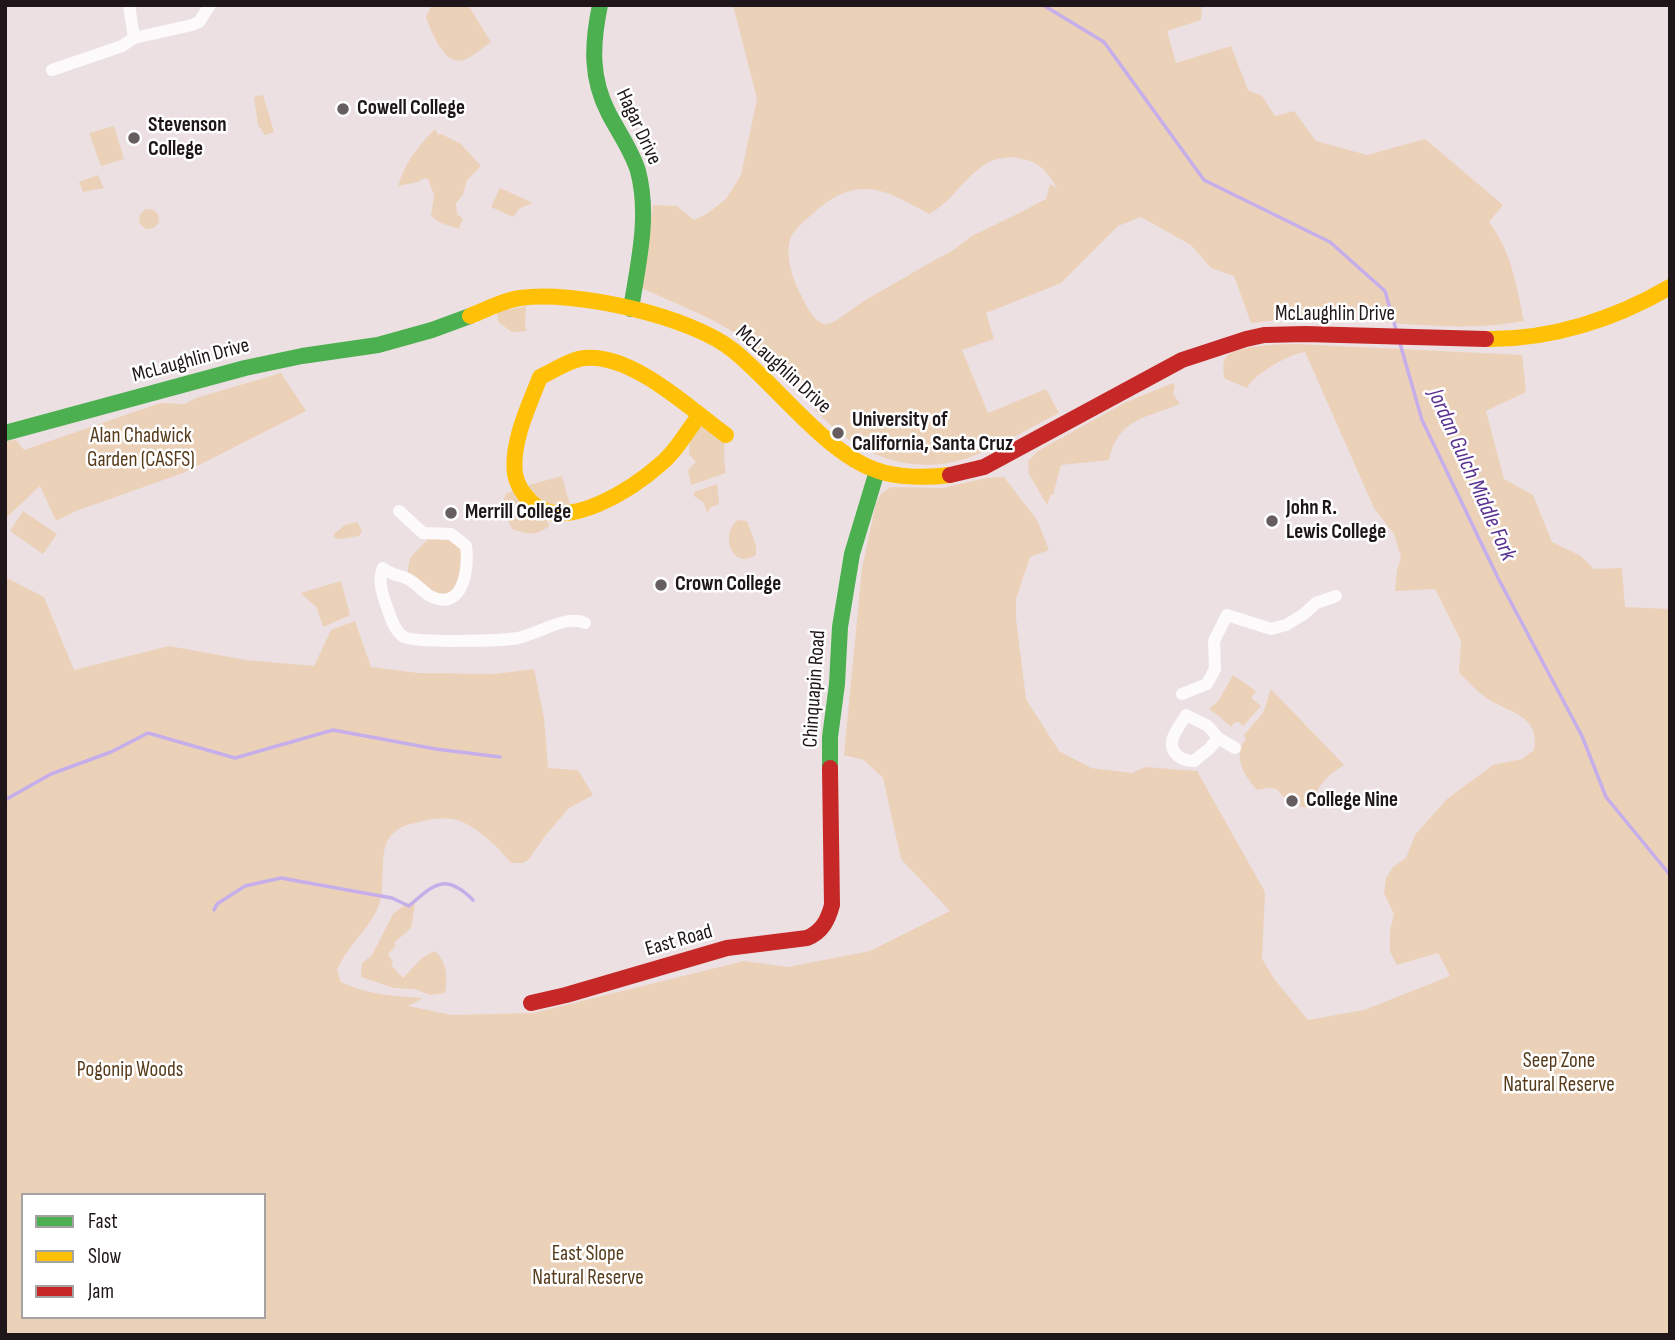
<!DOCTYPE html>
<html>
<head>
<meta charset="utf-8">
<style>
  body { margin:0 }
  #map { position:relative; width:1675px; height:1340px; overflow:hidden; background:#ece0e2; font-family:"Sofia Sans Condensed",sans-serif }
  canvas { display:block }
  .frame { position:absolute; inset:0; border:7px solid #1e1618; pointer-events:none }
  .legend { position:absolute; left:21px; top:1193px; width:245px; height:126px; box-sizing:border-box; background:#fff; border:2px solid #a5a2a3; margin:0; padding:9px 12px; list-style:none; font-size:21px; color:#1e1618 }
  .legend li { display:flex; align-items:center; gap:14px; height:35px }
  .legend b { width:35px; border:2px solid #a5a2a3 }
</style>
</head>
<body>
<div id="map">
<canvas width="1675" height="1340"></canvas>
<div class="frame"></div>
<ul class="legend">
<li><b style="height:9px;background:#4caf50"></b>Fast</li>
<li><b style="height:9px;background:#ffc107"></b>Slow</li>
<li><b style="height:9px;background:#c62828"></b>Jam</li>
</ul>
</div>
<script>
const ctx = document.querySelector('canvas').getContext('2d');
ctx.lineJoin = 'round';
function fill(path, color) {
  ctx.fillStyle = color;
  ctx.fill(path, 'evenodd');
}
function stroke(path, color, width, dash) {
  ctx.strokeStyle = color;
  ctx.lineWidth = width;
  ctx.lineCap = dash ? 'butt' : 'round';
  ctx.setLineDash(dash || []);
  ctx.stroke(path);
}
function write(font, color, halo, rows, align = 'center') {
  ctx.font = font + ' "Sofia Sans Condensed",sans-serif';
  ctx.lineWidth = 5;
  ctx.setLineDash([]);
  ctx.textBaseline = 'middle';
  ctx.strokeStyle = halo;
  ctx.fillStyle = color;
  for (const [text, x, y, turn = 0] of rows) {
    ctx.save();
    ctx.translate(x, y);
    ctx.rotate((+turn || 0) * Math.PI / 180);
    ctx.textAlign = isNaN(turn) ? turn : align;
    if (halo) ctx.strokeText(text, 0, 0);
    ctx.fillText(text, 0, 0);
    ctx.restore();
  }
}
const green = new Path2D(`
  M 432,5 L 468,5 L 491,42 C 482,48 473,57 463,60 C 444,66 431,31 426,17 Z
  M 733,5 L 1202,5 L 1201,20 L 1167,31 L 1176,63 L 1231,46 L 1248,90 L 1262,96 L 1275,116 L 1294,111 L 1316,141 L 1367,155 L 1425,139 L 1503,205 L 1489,222 C 1512,253 1516,284 1524,321 C 1457,334 1388,320 1320,318 C 1297,317 1273,321 1251,323 L 1234,276 L 1211,268 L 1191,245 L 1141,217 L 1118,226 L 1061,283 L 986,313 L 994,339 L 962,350 L 988,413 L 1046,389 L 1059,413 C 1029,428 999,447 968,458 C 914,476 861,457 822,417 C 798,391 768,354 738,335 C 712,317 671,302 642,288 L 653,205 L 677,206 L 694,220 L 708,213 L 726,199 L 741,175 L 757,99 ZM 1011,157 C 1039,161 1043,166 1058,189 L 1050,184 L 1046,199 C 1022,212 998,223 974,235 C 965,240 957,249 948,253 C 921,267 896,283 869,298 C 859,303 833,326 825,324 C 812,322 803,298 797,287 C 791,273 784,250 792,235 C 798,226 810,216 818,209 C 860,174 888,191 929,214 C 953,202 970,168 994,160 C 999,158 1006,158 1011,157 Z
  M 263,95 L 274,132 L 265,135 L 258,125 L 254,97 Z
  M 114,126 L 124,159 L 101,166 L 89,133 Z
  M 435,129 L 438,135 L 441,134 L 461,144 L 481,166 L 467,180 L 463,195 L 456,203 L 457,214 L 463,219 L 459,229 L 441,223 L 431,216 L 434,195 L 428,179 L 424,178 L 418,182 L 398,186 C 404,164 419,145 435,129 Z
  M 98,175 L 104,188 L 83,192 L 79,182 Z
  M 500,188 L 533,203 L 520,208 L 513,217 L 491,207 Z
  M139 219a10 10 0 1 1 20 0a10 10 0 1 1-20 0Z
  M 526,306 L 525,327 L 527,331 L 512,332 L 498,322 L 497,312 Z
  M 1298,344 L 1522,355 L 1526,392 L 1486,411 L 1504,479 L 1533,495 L 1552,542 L 1581,556 L 1594,569 L 1622,568 L 1625,607 L 1670,609 L 1670,1335 L 5,1335 L 5,577 L 44,597 L 74,670 L 169,646 L 246,660 L 314,666 L 331,630 L 355,621 L 371,667 L 418,673 L 495,674 L 534,669 L 544,718 L 548,768 L 578,770 L 593,795 L 569,808 L 545,836 L 529,859 L 523,863 L 511,863 C 500,848 471,821 452,819 C 440,817 427,820 415,823 C 403,825 391,831 386,844 C 379,866 387,891 376,912 C 365,933 346,948 337,970 L 341,982 C 368,995 395,996 423,998 L 408,1006 L 452,1015 L 533,1013 L 744,961 L 788,967 L 870,951 L 950,911 L 901,859 L 883,778 L 864,760 L 844,755 L 862,568 L 876,503 L 880,495 L 890,487 L 943,488 L 986,478 L 1004,477 L 1037,520 L 1049,550 L 1030,557 L 1016,599 L 1016,618 L 1026,699 L 1059,751 L 1091,768 L 1132,773 L 1146,767 L 1197,771 L 1265,892 L 1262,959 L 1275,980 L 1308,1020 L 1364,1010 L 1450,976 L 1438,953 L 1397,965 L 1390,952 L 1390,930 L 1394,914 L 1384,893 L 1386,878 L 1393,867 L 1406,858 L 1415,835 L 1447,799 L 1493,765 L 1522,759 L 1534,750 C 1540,715 1511,714 1488,699 C 1477,692 1468,681 1459,673 L 1461,641 L 1435,589 L 1395,591 L 1397,571 L 1401,557 L 1394,534 L 1374,508 L 1305,352 C 1290,353 1253,375 1247,388 L 1225,379 C 1223,373 1222,362 1226,357 C 1236,345 1283,344 1298,344 ZM 23,1195 L 264,1195 L 264,1317 L 23,1317 Z
  M 281,373 L 306,411 L 183,473 L 76,511 L 56,521 L 40,486 L 5,519 L 5,441 L 16,440 L 24,450 L 160,403 L 185,404 L 196,398 Z
  M 1173,383 L 1175,386 L 1173,394 L 1180,404 C 1146,418 1117,419 1109,460 L 1061,465 L 1053,495 L 1051,494 L 1047,505 L 1029,474 L 1028,461 L 1038,451 L 1124,403 Z
  M 709,426 L 724,437 C 725,450 723,461 726,473 L 691,485 L 688,470 L 696,462 L 689,454 L 690,437 L 701,427 Z
  M 562,476 L 570,505 L 555,509 L 528,493 L 529,485 Z
  M 717,484 L 719,504 L 711,507 L 707,513 L 704,503 L 694,496 L 694,492 Z
  M 517,490 L 546,517 L 549,526 C 535,537 528,534 512,529 C 507,517 499,505 507,493 Z
  M 23,511 L 57,534 L 43,554 L 10,531 Z
  M 738,520 L 747,521 L 756,546 L 756,555 C 732,571 719,534 738,520 Z
  M 357,522 L 362,531 L 359,536 L 338,539 L 334,537 L 334,534 L 345,525 Z
  M 429,538 L 451,538 L 463,550 L 457,590 L 437,596 L 407,574 L 410,558 Z
  M 341,581 L 350,615 L 323,627 L 317,608 L 301,593 Z
  M 1233,675 L 1256,691 L 1251,698 L 1261,706 L 1243,726 L 1239,722 L 1235,722 L 1231,727 L 1219,716 L 1209,709 L 1219,700 Z
  M 1271,689 L 1344,765 C 1323,778 1319,786 1309,808 L 1290,805 C 1276,789 1280,785 1257,790 C 1244,775 1232,757 1246,739 L 1244,735 L 1263,713 Z
  M 407,903 L 415,905 L 411,928 L 394,943 L 396,946 L 388,954 L 393,962 L 391,965 L 403,978 L 422,958 L 434,951 C 447,960 448,979 445,993 L 430,995 L 415,989 L 394,988 L 361,977 L 362,963 L 372,955 L 393,914 Z`);
const stream = new Path2D(`
  M 1043,5 L 1104,42 L 1204,180 L 1330,242 L 1385,291 L 1397,333
  M 1399,340 L 1422,420 L 1498,578 L 1582,736 L 1606,797 L 1670,875
  M 5,800 L 51,774 L 111,752 L 148,733 L 235,758 L 333,730 L 436,749 L 500,757
  M 214,910 L 217,904 L 245,886 L 281,878 L 392,898 L 409,906 C 435,883 446,873 473,900`);
const street = new Path2D(`
  M 129,5 L 134,38
  M 52,70 L 122,46 L 134,38 L 192,25 L 199,22 L 210,5
  M 399,511 L 423,533 L 451,534 L 466,546 C 469,567 464,613 430,596 C 422,591 416,583 408,579 C 399,575 390,575 383,568 C 377,581 383,596 388,610 C 391,619 395,632 404,637 C 416,643 503,641 518,638 C 538,634 567,614 585,623
  M 1182,694 L 1207,684 L 1215,669 L 1214,641 L 1227,615 L 1271,629 L 1286,625 L 1304,614 L 1316,603 L 1336,596
  M 1218,738 L 1210,748 L 1194,761 C 1187,761 1183,760 1178,756 C 1163,743 1179,728 1186,715 L 1208,726 L 1218,738 L 1235,748`);
const fast = new Path2D(`
  M 600,5 C 592,44 590,78 609,114 C 619,133 632,151 638,171 C 650,216 638,264 631,309
  M 5,433 L 245,368 L 302,356 L 378,345 L 432,330 L 470,316
  M 830,768 L 830,737 L 837,684 L 840,627 L 852,554 L 877,471`);
const slow = new Path2D(`
  M 470,316 C 486,310 503,300 520,298 C 574,290 692,316 734,351 C 776,385 826,453 876,470 C 896,478 928,478 950,475
  M 1486,339 C 1551,340 1615,319 1670,287
  M 699,416 C 687,431 677,450 663,462 C 635,487 565,535 531,502 C 523,494 517,485 515,474 C 511,442 529,406 540,377 C 553,371 571,359 585,358 C 633,354 689,408 726,435`);
const jam = new Path2D(`
  M 950,475 L 984,467 L 1182,360 L 1246,339 L 1264,335 L 1305,334 L 1486,339
  M 531,1003 L 566,995 L 727,948 L 807,938 C 822,932 828,920 832,905 L 830,768`);
const markers = [
  [343,109,7,"#665d5f"],
  [134,138,7,"#665d5f"],
  [838,433,7,"#665d5f"],
  [451,513,7,"#665d5f"],
  [1272,521,7,"#665d5f"],
  [661,585,7,"#665d5f"],
  [1292,801,7,"#665d5f"]
];
const poiNames = [
  ["Cowell College",357,109],
  ["Stevenson",148,126],
  ["College",148,150],
  ["University of",852,421],
  ["California, Santa Cruz",852,445],
  ["John R.",1286,509],
  ["Lewis College",1286,533],
  ["Merrill College",465,513],
  ["Crown College",675,585],
  ["College Nine",1306,801]
];
const streetNames = [
  ["Hagar Drive",638,127,65],
  ["McLaughlin Drive",1335,315],
  ["McLaughlin Drive",191,361,-15],
  ["McLaughlin Drive",783,370,42],
  ["Chinquapin Road",815,689,-86],
  ["East Road",679,941,-16]
];
const parkNames = [
  ["Alan Chadwick",141,437],
  ["Garden (CASFS)",141,461],
  ["Seep Zone",1559,1062],
  ["Natural Reserve",1559,1086],
  ["Pogonip Woods",130,1071],
  ["East Slope",588,1255],
  ["Natural Reserve",588,1279]
];
const waterNames = [
  ["Jordan Gulch Middle Fork",1471,475,66]
];
fill(green, '#ecd1b9');
stroke(stream, '#c5aeea', 3.5);
stroke(street, '#fcfafb', 12);
stroke(fast, '#4caf50', 16);
stroke(slow, '#ffc107', 16);
stroke(jam, '#c62828', 16);
for (const [x, y, r, color] of markers) {
  const dot = new Path2D();
  dot.arc(x, y, r, 0, 2 * Math.PI);
  ctx.fillStyle = color;
  ctx.fill(dot);
  stroke(dot, '#fff', 2.5);
}
write('bold 21px', '#1e1618', '#fff', poiNames, 'left');
write('21px', '#1e1618', '#fff', streetNames);
write('21px', '#573b1b', '#fff', parkNames);
write('italic 23px', '#593191', '#fff', waterNames);
</script>
</body>
</html>
